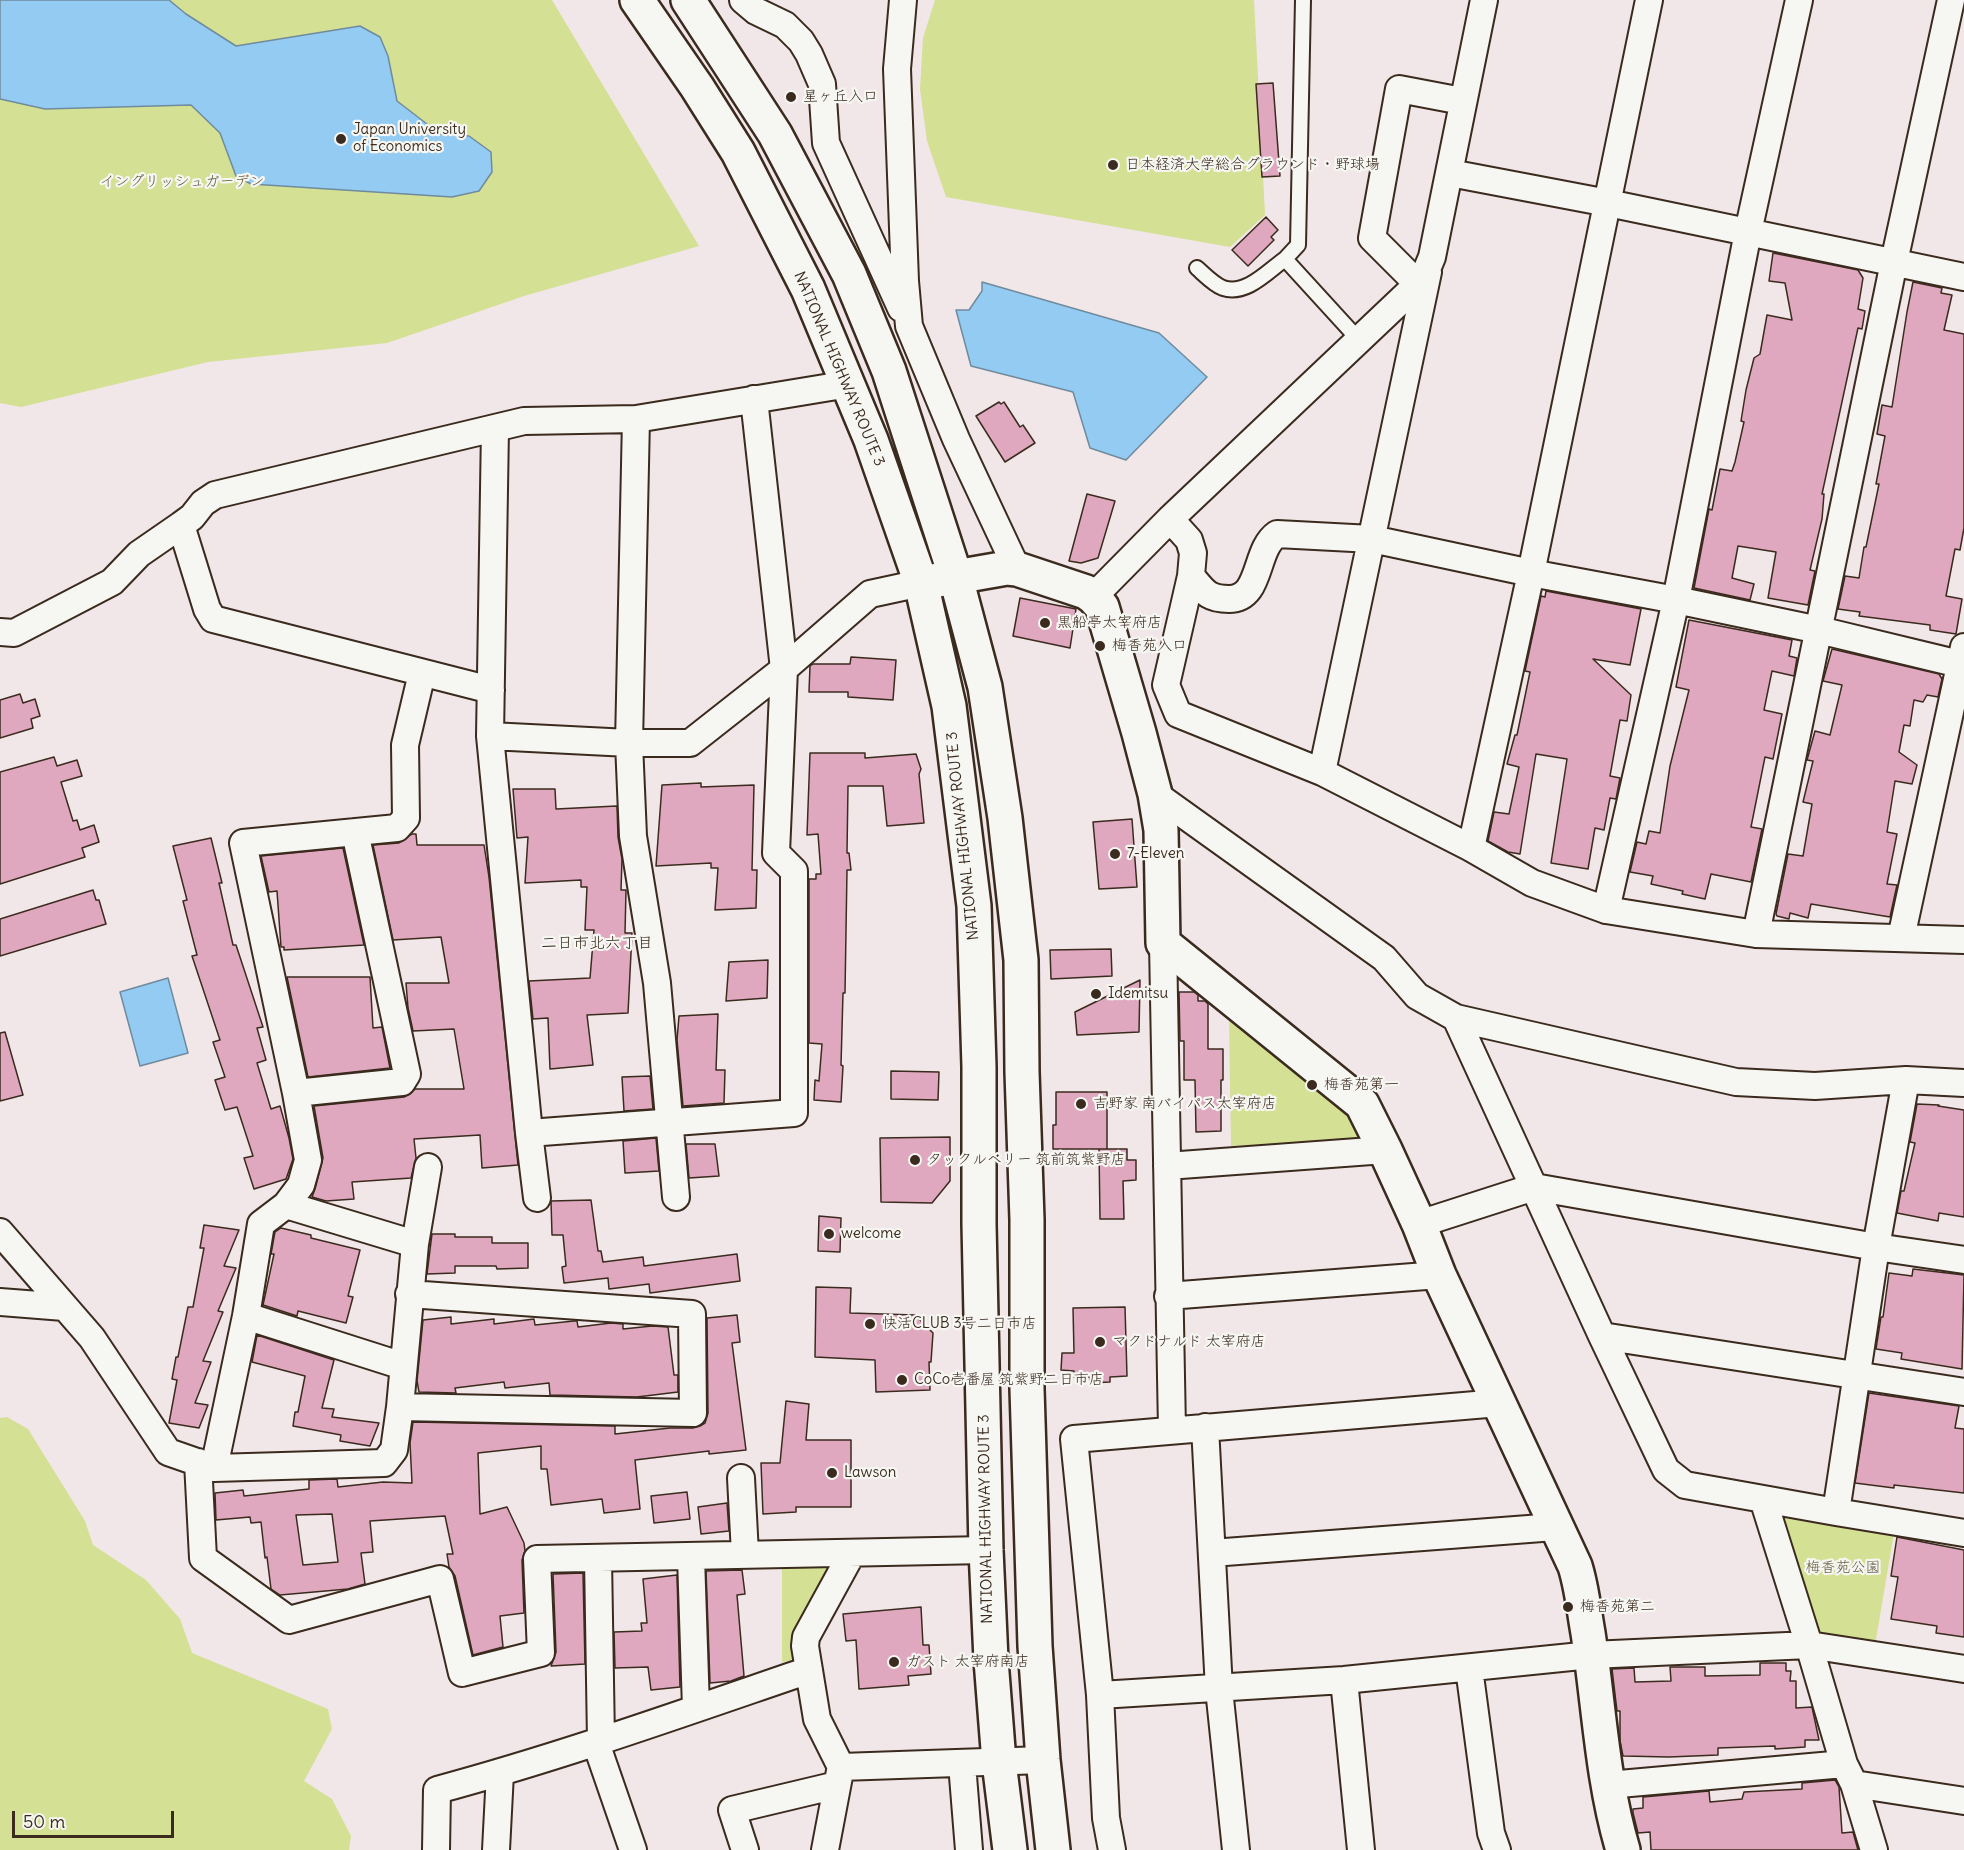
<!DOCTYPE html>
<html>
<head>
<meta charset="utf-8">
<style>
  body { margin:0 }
  #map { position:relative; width:1964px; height:1850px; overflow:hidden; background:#f1e6e8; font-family:Delius,sans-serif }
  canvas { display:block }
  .scale { position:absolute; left:12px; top:1811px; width:162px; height:27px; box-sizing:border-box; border:3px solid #3b2a1e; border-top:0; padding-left:8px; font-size:18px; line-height:21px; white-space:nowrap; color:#3b2a1e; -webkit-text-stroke:4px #f6f6f2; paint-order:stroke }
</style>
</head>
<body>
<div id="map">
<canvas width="1964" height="1850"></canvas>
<div class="scale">50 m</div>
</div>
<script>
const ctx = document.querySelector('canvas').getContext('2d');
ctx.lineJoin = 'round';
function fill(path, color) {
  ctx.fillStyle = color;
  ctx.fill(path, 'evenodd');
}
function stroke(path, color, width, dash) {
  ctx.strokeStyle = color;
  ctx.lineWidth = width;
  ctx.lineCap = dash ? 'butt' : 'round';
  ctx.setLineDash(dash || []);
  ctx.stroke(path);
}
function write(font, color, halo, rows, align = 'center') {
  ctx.font = font + ' Delius,"Klee One",sans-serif';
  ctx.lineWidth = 4.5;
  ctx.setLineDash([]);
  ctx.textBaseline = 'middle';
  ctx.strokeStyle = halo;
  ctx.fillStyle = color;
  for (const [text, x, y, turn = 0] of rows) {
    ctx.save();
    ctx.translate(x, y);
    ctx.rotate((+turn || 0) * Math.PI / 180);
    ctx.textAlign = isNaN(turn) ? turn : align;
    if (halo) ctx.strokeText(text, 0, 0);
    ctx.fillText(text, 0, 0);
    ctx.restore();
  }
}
const green = new Path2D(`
  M 0,0 L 552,0 L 699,246 L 524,296 L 387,343 L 208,362 L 21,407 L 0,403 Z
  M 935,0 L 1254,0 L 1265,215 L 1230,247 L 946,197 L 927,141 L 920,89 L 923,38 Z
  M 1229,1018 L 1362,1127 L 1360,1141 L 1231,1146 Z
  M 7,1417 L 28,1429 L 85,1521 L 93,1545 L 146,1580 L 180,1619 L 192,1653 L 328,1709 L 332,1729 L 304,1781 L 332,1799 L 351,1836 L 349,1850 L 0,1850 L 0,1418 Z
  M 1791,1511 L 1894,1533 L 1875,1645 L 1820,1640 L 1782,1522 Z
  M 831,1559 L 832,1575 L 795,1660 L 782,1662 L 782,1560 Z`);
const water = new Path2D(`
  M 0,0 L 169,0 L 186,14 L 236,46 L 360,26 L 380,37 L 388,56 L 397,101 L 440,134 L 469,136 L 491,152 L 492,172 L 479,191 L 452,197 L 251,184 L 236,176 L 220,133 L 191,105 L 45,109 L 0,99 Z
  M 982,282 L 1159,333 L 1207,377 L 1126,460 L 1090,448 L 1073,392 L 971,366 L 956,310 L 969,310 L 982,291 Z
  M 168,978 L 188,1053 L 140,1066 L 120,992 Z`);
const building = new Path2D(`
  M 1273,83 L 1280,176 L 1262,177 L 1256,84 Z
  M 1266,217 L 1278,230 L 1271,237 L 1274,240 L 1248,266 L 1232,250 Z
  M 1773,253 L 1858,270 L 1863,278 L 1858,309 L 1865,311 L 1862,329 L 1858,328 L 1822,494 L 1824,494 L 1822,519 L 1810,570 L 1815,571 L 1808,605 L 1768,598 L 1776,552 L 1738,546 L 1732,578 L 1754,584 L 1750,600 L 1694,588 L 1709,509 L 1712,510 L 1720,469 L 1732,471 L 1735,462 L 1744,422 L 1741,421 L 1746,390 L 1754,358 L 1760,354 L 1767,315 L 1792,320 L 1785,283 L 1769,281 Z
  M 1913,282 L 1942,288 L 1941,293 L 1952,295 L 1944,330 L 1964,334 L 1964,528 L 1960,550 L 1955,549 L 1946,596 L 1962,599 L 1956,634 L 1930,630 L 1930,625 L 1859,616 L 1860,612 L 1838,609 L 1845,576 L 1859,578 L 1864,547 L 1866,547 L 1879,484 L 1876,484 L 1885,436 L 1877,434 L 1882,405 L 1892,407 L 1907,312 Z
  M 999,402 L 1001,404 L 1004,402 L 1020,427 L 1023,425 L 1035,443 L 1005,462 L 976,416 Z
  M 1087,494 L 1115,501 L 1098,558 L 1081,563 L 1069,561 Z
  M 1546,591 L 1641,609 L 1630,665 L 1593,659 L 1631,695 L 1627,721 L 1620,720 L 1610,776 L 1620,778 L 1616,799 L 1610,798 L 1604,830 L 1595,828 L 1588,869 L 1551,863 L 1567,759 L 1536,754 L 1520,854 L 1508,852 L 1488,841 L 1494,812 L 1509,814 L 1519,767 L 1507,764 L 1515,735 L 1517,735 L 1530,672 L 1525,671 L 1541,596 L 1545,597 Z
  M 1020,598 L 1076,609 L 1070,648 L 1013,636 Z
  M 1689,620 L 1792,640 L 1789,656 L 1797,658 L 1794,676 L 1772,671 L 1764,710 L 1782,714 L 1773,759 L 1765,757 L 1751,827 L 1762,829 L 1751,882 L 1711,874 L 1705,899 L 1682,894 L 1683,891 L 1651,884 L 1653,876 L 1630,872 L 1637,842 L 1646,844 L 1649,831 L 1660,833 L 1670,766 L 1689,690 L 1676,687 Z
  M 1832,649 L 1939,674 L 1942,679 L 1938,697 L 1927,695 L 1923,702 L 1914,700 L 1910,726 L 1904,725 L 1899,752 L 1917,765 L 1912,784 L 1895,781 L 1887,832 L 1897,834 L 1887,884 L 1897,885 L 1890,917 L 1811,904 L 1808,918 L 1790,913 L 1789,919 L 1777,916 L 1776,914 L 1788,854 L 1803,856 L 1812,804 L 1803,802 L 1813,761 L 1807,760 L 1815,731 L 1830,735 L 1842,685 L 1823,681 Z
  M 851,657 L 896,660 L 893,700 L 848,697 L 848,692 L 809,692 L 810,666 L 813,664 L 850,664 Z
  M 20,694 L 23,703 L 35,699 L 40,716 L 31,719 L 33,728 L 0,738 L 0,700 Z
  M 810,753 L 865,753 L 865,758 L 916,754 L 921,769 L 919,774 L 924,823 L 887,826 L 883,786 L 848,786 L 847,853 L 849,853 L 851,870 L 847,870 L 845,993 L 843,993 L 841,1065 L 843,1066 L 841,1102 L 814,1100 L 815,1080 L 819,1081 L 822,1044 L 809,1043 L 809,879 L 816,879 L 816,874 L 821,874 L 818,834 L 807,835 Z
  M 54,757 L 57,766 L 77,760 L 82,776 L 61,782 L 73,821 L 77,820 L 80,830 L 94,825 L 99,842 L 82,848 L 85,857 L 0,884 L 0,772 Z
  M 701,783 L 701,787 L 754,785 L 752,870 L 757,870 L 756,908 L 715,910 L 718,868 L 711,868 L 711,863 L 656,866 L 662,785 Z
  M 513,789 L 555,789 L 556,809 L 617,806 L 618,837 L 622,859 L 621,890 L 626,890 L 625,933 L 632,933 L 628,1013 L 587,1015 L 593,1065 L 550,1069 L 548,1018 L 533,1019 L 529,981 L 590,978 L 594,930 L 585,930 L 587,887 L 581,887 L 581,880 L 525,883 L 528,837 L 517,838 Z
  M 1132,819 L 1137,887 L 1099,889 L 1093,822 Z
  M 412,834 L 416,834 L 417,845 L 484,845 L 489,877 L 518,1165 L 482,1168 L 480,1135 L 414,1139 L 416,1158 L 411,1178 L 352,1182 L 354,1199 L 326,1201 L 312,1197 L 315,1189 L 323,1158 L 314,1106 L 404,1097 L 410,1094 L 415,1089 L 464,1089 L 454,1029 L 413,1031 L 408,1008 L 406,983 L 449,983 L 441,937 L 393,940 L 373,845 L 399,843 Z
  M 211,838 L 222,883 L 219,883 L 233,945 L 236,945 L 263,1027 L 257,1028 L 266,1060 L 257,1063 L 271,1109 L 280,1106 L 289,1138 L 293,1159 L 286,1179 L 254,1189 L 244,1158 L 253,1156 L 237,1107 L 225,1110 L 215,1080 L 225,1077 L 213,1042 L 220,1040 L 192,956 L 197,955 L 183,901 L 187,900 L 173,846 Z
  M 343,848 L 364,945 L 284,950 L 284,947 L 281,947 L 277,891 L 269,892 L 261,856 Z
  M 93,890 L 96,900 L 99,900 L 106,924 L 0,956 L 0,919 Z
  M 1111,949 L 1112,976 L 1051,979 L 1050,950 Z
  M 768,960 L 767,998 L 726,1001 L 729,962 Z
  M 287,977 L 370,977 L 373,1028 L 382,1027 L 390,1068 L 308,1077 Z
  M 1140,980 L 1139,1032 L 1077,1035 L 1075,1012 Z
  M 1179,992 L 1194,992 L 1198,995 L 1198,1001 L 1205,1001 L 1208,1004 L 1208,1049 L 1223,1049 L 1223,1080 L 1221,1080 L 1221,1131 L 1196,1132 L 1195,1080 L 1184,1080 L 1184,1041 L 1180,1041 Z
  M 718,1014 L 716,1070 L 725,1070 L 724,1103 L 683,1106 L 677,1040 L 679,1016 Z
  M 5,1032 L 23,1095 L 0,1101 L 0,1033 Z
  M 891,1071 L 939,1072 L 938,1100 L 891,1099 Z
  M 650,1076 L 653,1109 L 624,1111 L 622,1077 Z
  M 1056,1092 L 1107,1092 L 1107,1149 L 1053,1149 L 1053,1125 L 1056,1125 Z
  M 1917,1104 L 1939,1105 L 1938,1106 L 1964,1110 L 1964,1217 L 1939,1213 L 1938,1221 L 1897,1213 L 1901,1191 L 1904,1191 L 1915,1143 L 1910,1142 Z
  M 950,1137 L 950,1181 L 932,1203 L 881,1202 L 880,1138 Z
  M 656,1138 L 659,1171 L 625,1173 L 623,1141 Z
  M 686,1144 L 715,1144 L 719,1176 L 689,1178 Z
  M 1099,1149 L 1127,1149 L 1127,1160 L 1136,1160 L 1136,1180 L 1123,1181 L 1124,1219 L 1100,1219 Z
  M 591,1200 L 598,1251 L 601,1251 L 603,1262 L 643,1257 L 644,1266 L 737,1254 L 740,1281 L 650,1293 L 649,1284 L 609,1289 L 608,1278 L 564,1283 L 562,1267 L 566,1266 L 563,1235 L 552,1235 L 551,1201 Z
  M 819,1216 L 841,1218 L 840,1252 L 818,1251 Z
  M 204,1225 L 239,1230 L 224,1266 L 236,1268 L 218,1311 L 223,1312 L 203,1361 L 211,1362 L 195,1403 L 208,1405 L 199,1428 L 169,1423 L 177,1380 L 172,1379 L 176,1357 L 178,1357 L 188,1307 L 193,1307 L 204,1248 L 200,1248 Z
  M 281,1228 L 311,1235 L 311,1238 L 360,1250 L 348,1296 L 353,1297 L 346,1323 L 298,1311 L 297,1316 L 263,1305 L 274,1254 L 271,1254 L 274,1237 L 275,1232 Z
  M 432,1234 L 455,1234 L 455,1237 L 492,1237 L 492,1243 L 528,1243 L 528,1268 L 497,1269 L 496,1266 L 455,1266 L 455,1273 L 427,1274 Z
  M 1913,1269 L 1964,1275 L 1962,1369 L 1901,1359 L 1902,1353 L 1876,1349 L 1881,1317 L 1883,1317 L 1889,1273 L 1912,1276 Z
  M 816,1287 L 851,1288 L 850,1313 L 915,1315 L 933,1333 L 931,1362 L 929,1362 L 930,1390 L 876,1392 L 875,1360 L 815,1357 Z
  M 1125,1307 L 1127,1376 L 1110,1377 L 1110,1382 L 1090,1383 L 1090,1377 L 1074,1377 L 1074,1371 L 1061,1370 L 1062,1353 L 1074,1353 L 1073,1308 Z
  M 737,1315 L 740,1342 L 732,1343 L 746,1450 L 709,1454 L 709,1451 L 635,1460 L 640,1509 L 604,1513 L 602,1499 L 551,1505 L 547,1469 L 541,1469 L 541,1446 L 478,1453 L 480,1514 L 507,1507 L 524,1543 L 525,1551 L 522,1560 L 524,1613 L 500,1616 L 503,1647 L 473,1655 L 455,1576 L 449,1567 L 447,1554 L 453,1554 L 445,1516 L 370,1521 L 373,1552 L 361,1553 L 365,1584 L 348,1589 L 280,1595 L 271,1589 L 267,1557 L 265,1558 L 261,1522 L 251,1523 L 250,1517 L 216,1520 L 215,1493 L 243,1490 L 244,1496 L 309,1489 L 309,1480 L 337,1479 L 338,1487 L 383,1482 L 412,1483 L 410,1443 L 413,1422 L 615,1426 L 615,1434 L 670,1428 L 693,1428 L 700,1426 L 705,1423 L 708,1413 L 707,1318 ZM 332,1514 L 338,1562 L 303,1565 L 296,1515 Z
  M 451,1317 L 451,1324 L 494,1319 L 494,1324 L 534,1319 L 535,1325 L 574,1321 L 577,1321 L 578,1327 L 611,1323 L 623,1324 L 623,1329 L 652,1326 L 668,1327 L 674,1375 L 678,1375 L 678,1392 L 637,1397 L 550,1395 L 549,1383 L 505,1388 L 504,1382 L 455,1388 L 456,1393 L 419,1392 L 417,1381 L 423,1320 Z
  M 257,1335 L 334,1360 L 322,1408 L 334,1409 L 332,1417 L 379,1423 L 370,1446 L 340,1441 L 341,1435 L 293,1426 L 295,1412 L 298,1412 L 305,1376 L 252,1362 Z
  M 1869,1393 L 1959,1406 L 1955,1428 L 1964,1429 L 1964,1493 L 1894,1485 L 1894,1488 L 1855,1483 Z
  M 786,1401 L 809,1404 L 806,1440 L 851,1440 L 851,1507 L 796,1507 L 796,1512 L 763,1514 L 761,1463 L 780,1463 Z
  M 687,1492 L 690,1519 L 654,1523 L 651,1496 Z
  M 727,1503 L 729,1531 L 701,1534 L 698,1507 Z
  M 1897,1537 L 1964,1550 L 1964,1637 L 1936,1633 L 1937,1626 L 1891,1619 L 1898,1577 L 1891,1576 Z
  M 742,1570 L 745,1594 L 737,1595 L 744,1676 L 731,1681 L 710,1683 L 706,1571 Z
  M 583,1573 L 585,1664 L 551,1666 L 556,1652 L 553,1574 Z
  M 677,1575 L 680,1687 L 651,1690 L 648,1667 L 615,1668 L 614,1632 L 642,1631 L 641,1623 L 647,1623 L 643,1579 Z
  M 921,1607 L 923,1645 L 929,1645 L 931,1674 L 908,1676 L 909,1685 L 859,1689 L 856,1640 L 846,1641 L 843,1614 Z
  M 1760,1663 L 1786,1663 L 1786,1671 L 1791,1671 L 1790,1681 L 1796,1681 L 1796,1708 L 1812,1707 L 1819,1740 L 1805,1740 L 1805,1747 L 1775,1749 L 1775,1746 L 1718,1748 L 1718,1755 L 1669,1757 L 1623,1756 L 1620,1741 L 1620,1711 L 1617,1711 L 1612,1669 L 1634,1668 L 1635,1682 L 1671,1681 L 1670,1667 L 1705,1667 L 1705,1676 L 1760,1675 Z
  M 1835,1780 L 1839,1787 L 1842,1833 L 1853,1832 L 1858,1850 L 1651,1850 L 1650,1832 L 1638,1833 L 1633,1813 L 1633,1809 L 1643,1808 L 1643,1797 L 1709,1791 L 1710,1802 L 1742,1799 L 1744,1792 L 1802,1789 L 1802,1783 Z`);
const lane = new Path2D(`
  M 1303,0 L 1298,245 L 1285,259 L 1359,340
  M 1197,268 C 1204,274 1213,284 1223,288 C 1246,296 1268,271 1285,259`);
const street = new Path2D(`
  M 743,0 L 756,11 L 785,25 L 801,41 L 809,54 L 822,84 L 826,143 L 901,308
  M 903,0 L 897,69 L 905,281 L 909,326 L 956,439 L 1017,569
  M 1450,173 L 1608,203 L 1964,277
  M 1418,284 L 1372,238 L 1399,89 L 1462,101
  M 636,419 L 629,743 L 633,836 L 657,983 L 676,1197
  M 495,428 L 490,736 L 529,1133 L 794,1113 L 794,871 L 776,853 L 784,669 L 754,399
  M 1170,519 L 1189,540 L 1193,553 L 1191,576 L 1166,685 L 1178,714 L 1322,772 L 1471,848 L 1532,883 L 1606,910 L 1756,934 L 1964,940
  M 181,525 L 207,609 L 213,619 L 491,690
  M 1191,576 C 1204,591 1207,599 1229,599 C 1262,599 1254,550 1277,534 L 1372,539 L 1531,573 L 1676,600 L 1819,630 L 1964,665
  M 1093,597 L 1170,519 L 1418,284 L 1425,274 L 1432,257 L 1484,0
  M 0,632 L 14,633 L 112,582 L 139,554 L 181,525 L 192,517 L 203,503 L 215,495 L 524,421 L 636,419 L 849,384
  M 490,736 L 629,743 L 690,743 L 784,669 L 870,594 L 921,583
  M 1322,772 L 1428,272
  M 1155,794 L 1384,958 L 1417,996 L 1456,1018 L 1736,1082 L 1815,1086 L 1906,1080 L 1964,1083
  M 1471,848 L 1531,573 L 1649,0
  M 1606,910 L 1676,600 L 1748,232 L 1799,0
  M 1756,934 L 1894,262 L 1951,0
  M 1901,938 L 1964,647
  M 1163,943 L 1172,1430
  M 1456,1018 L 1602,1336 L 1666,1470 L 1685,1485 L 1836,1512 L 1964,1533
  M 296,1093 L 402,1082 L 407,1074 L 355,832
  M 529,1133 L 537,1198
  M 1167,1166 L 1385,1150
  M 286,1205 L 415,1244
  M 1419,1224 L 1534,1187 L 1876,1247 L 1964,1260
  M 0,1232 L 92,1338 L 168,1452 L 214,1468 L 384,1463 L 394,1450 L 400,1407 L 693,1413 L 692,1314 L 409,1294
  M 1168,1296 L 1439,1275
  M 0,1302 L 64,1307
  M 246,1316 L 403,1366
  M 1602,1336 L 1964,1392
  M 400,1407 L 415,1244 L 428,1167
  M 1205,1427 L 1219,1689 L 1236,1850
  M 198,1462 L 203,1558 L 289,1620 L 440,1579 L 462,1673 L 541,1653 L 537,1559 L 986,1550
  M 214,1468 L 246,1316 L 261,1224 L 286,1205 L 301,1185 L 308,1160 L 296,1093 L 243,843 L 397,828 L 406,818 L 405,745 L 422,673
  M 741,1478 L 745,1554
  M 1763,1499 L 1809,1645 L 1844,1764 L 1854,1784 L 1874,1850
  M 1836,1512 L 1876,1247 L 1906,1080
  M 852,1553 L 806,1637 L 805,1646 L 817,1719 L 841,1767 L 1043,1760
  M 1212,1553 L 1555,1527
  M 691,1557 L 696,1708
  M 598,1558 L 601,1741
  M 1469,1668 L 1491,1833 L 1497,1850
  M 1344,1680 L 1361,1850
  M 1100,1695 L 1344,1680 L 1591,1655 L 1809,1645 L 1964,1669
  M 596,1743 L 633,1850
  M 962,1764 L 969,1850
  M 1854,1784 L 1964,1801
  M 1608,1785 L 1844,1764
  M 436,1850 L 437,1790 C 563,1756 686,1712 809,1670
  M 496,1850 L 500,1773
  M 745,1850 L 732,1810 L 837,1785
  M 825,1850 L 840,1771
  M 1112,1850 L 1106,1818 L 1100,1695 L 1074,1439 L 1499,1403`);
const secondary = new Path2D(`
  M 921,583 L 1007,568 L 1017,569 L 1086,592 L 1093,597 L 1102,607 L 1139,733 L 1155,794 L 1161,830 L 1163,943 L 1362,1104 L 1385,1150 L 1419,1224 L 1439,1275 L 1575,1566 C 1582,1588 1584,1611 1588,1633 C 1599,1705 1602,1780 1623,1850`);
const highway = new Path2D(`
  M 637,0 L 697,87 L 738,152 L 808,289 L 871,440 L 921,583 L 949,706 L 974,906 L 979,1067 L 979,1224 L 986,1550 L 991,1660 L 999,1762 L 1010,1850
  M 688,0 L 775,134 L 849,274 L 889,371 L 956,578 L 985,687 L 1005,818 L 1021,960 L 1022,1072 L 1027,1220 L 1027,1389 L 1035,1646 L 1043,1760 L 1053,1850`);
const markers = [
  [791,97,6,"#3b2a1e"],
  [341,139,6,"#3b2a1e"],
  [1113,165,6,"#3b2a1e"],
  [1045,623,6,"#3b2a1e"],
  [1100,646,6,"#3b2a1e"],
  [1115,854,6,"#3b2a1e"],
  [1096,994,6,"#3b2a1e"],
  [1312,1085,6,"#3b2a1e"],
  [1081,1104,6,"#3b2a1e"],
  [915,1160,6,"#3b2a1e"],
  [829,1234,6,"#3b2a1e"],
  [870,1324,6,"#3b2a1e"],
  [1100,1342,6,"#3b2a1e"],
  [902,1380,6,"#3b2a1e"],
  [832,1473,6,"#3b2a1e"],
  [1568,1607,6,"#3b2a1e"],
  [894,1662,6,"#3b2a1e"]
];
const poiNames = [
  ["星ヶ丘入口",803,97],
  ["Japan University",353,130],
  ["of Economics",353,147],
  ["日本経済大学総合グラウンド・野球場",1125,165],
  ["黒船亭太宰府店",1057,623],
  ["梅香苑入口",1112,646],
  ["7-Eleven",1127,854],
  ["Idemitsu",1108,994],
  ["梅香苑第一",1324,1085],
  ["吉野家 南バイパス太宰府店",1093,1104],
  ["タックルベリー 筑前筑紫野店",927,1160],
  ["welcome",841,1234],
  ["快活CLUB 3号二日市店",882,1324],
  ["マクドナルド 太宰府店",1112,1342],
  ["CoCo壱番屋 筑紫野二日市店",914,1380],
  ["Lawson",844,1473],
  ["梅香苑第二",1580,1607],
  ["ガスト 太宰府南店",906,1662]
];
const parkNames = [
  ["イングリッシュガーデン",182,182],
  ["梅香苑公園",1843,1568]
];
const streetNames = [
  ["NATIONAL HIGHWAY ROUTE 3",839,369,67],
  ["NATIONAL HIGHWAY ROUTE 3",963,836,-96],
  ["NATIONAL HIGHWAY ROUTE 3",986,1519,-91]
];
const neighbourhoodNames = [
  ["二日市北六丁目",597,943]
];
fill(green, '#d4e093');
fill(water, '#93cbf2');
stroke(water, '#708b9d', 1.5);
fill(building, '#dfa8bf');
stroke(building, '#3b2a1e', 1.5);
stroke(lane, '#3b2a1e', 18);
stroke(street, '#3b2a1e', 30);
stroke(secondary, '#3b2a1e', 38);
stroke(highway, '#3b2a1e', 38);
stroke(lane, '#f6f6f2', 14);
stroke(street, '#f6f6f2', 26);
stroke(secondary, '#f6f6f2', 33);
stroke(highway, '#f6f6f2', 33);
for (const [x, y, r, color] of markers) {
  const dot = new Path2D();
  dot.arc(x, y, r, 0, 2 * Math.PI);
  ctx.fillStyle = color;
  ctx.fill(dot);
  stroke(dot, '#f6f6f2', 2);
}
write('15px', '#3b2a1e', '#f6f6f2', poiNames, 'left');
write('15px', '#61583b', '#f6f6f2', parkNames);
write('15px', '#3b2a1e', '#f6f6f2', streetNames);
write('16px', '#3b2a1e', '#f6f6f2', neighbourhoodNames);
</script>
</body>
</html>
